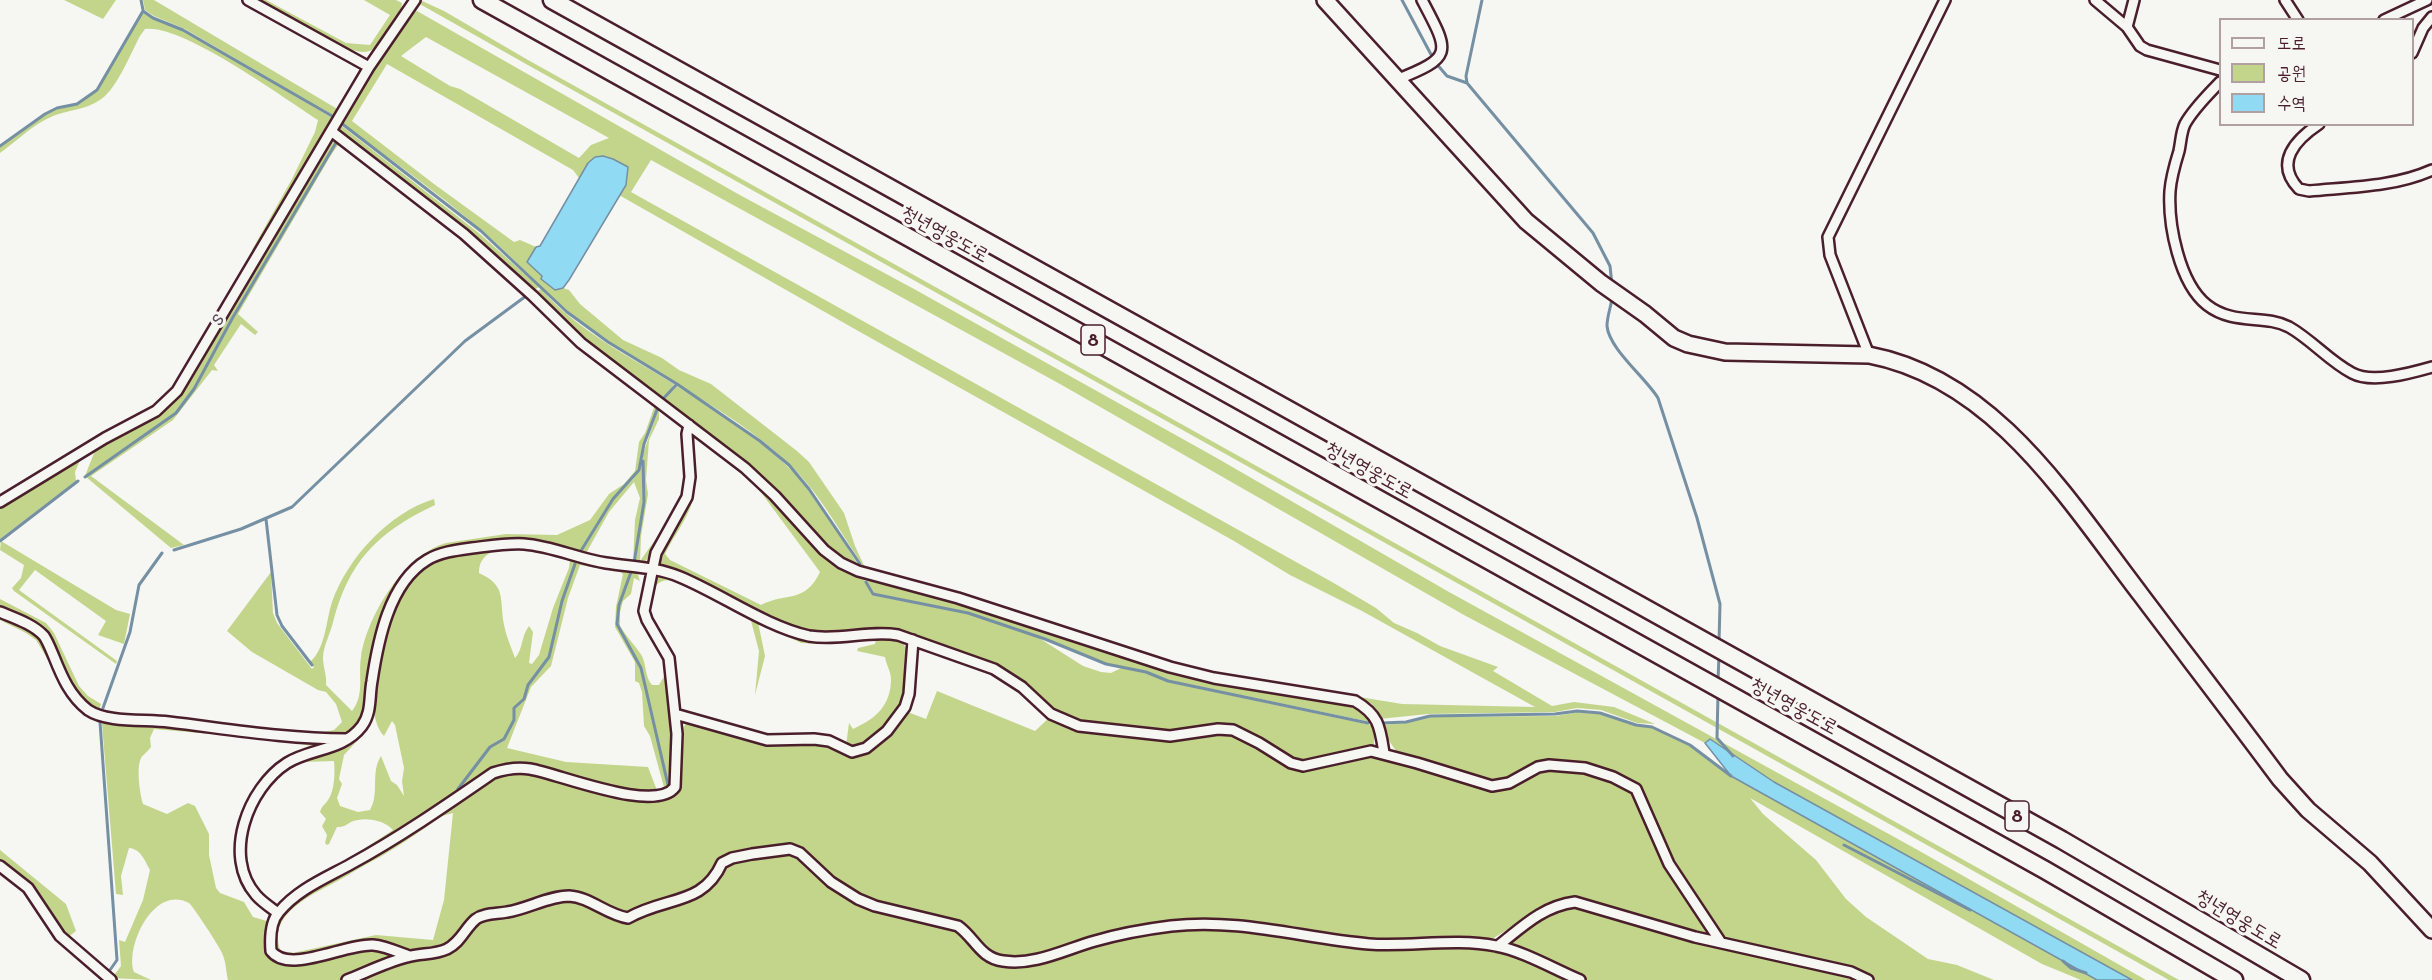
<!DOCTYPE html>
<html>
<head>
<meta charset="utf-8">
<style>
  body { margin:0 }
  #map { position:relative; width:2432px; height:980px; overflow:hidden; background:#f6f6f2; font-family:Mali,"Poor Story",sans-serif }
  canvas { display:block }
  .legend { position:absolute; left:2219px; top:18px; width:195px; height:108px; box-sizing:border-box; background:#f6f6f2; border:2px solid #b1a0a2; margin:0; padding:8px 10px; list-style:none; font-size:18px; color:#4a1f2b }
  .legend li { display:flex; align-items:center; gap:12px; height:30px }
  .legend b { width:30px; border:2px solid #b1a0a2 }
</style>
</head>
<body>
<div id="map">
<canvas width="2432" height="980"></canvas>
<ul class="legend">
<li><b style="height:8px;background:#f6f6f2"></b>도로</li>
<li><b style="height:16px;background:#c3d58a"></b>공원</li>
<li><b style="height:16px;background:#91daf3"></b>수역</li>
</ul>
</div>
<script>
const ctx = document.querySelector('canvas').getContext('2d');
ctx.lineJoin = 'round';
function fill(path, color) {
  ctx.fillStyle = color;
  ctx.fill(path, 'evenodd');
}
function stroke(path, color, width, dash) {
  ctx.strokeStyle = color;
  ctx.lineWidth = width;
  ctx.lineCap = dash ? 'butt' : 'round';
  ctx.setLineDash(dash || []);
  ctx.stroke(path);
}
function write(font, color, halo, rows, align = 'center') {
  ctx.font = font + ' Mali,"Poor Story",sans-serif';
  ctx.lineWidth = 6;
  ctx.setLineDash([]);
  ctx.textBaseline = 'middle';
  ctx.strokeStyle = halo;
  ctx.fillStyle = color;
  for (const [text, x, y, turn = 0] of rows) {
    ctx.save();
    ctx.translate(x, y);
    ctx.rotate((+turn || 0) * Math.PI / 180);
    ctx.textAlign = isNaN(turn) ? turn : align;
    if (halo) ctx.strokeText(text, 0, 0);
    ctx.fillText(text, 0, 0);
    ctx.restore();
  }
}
const green = new Path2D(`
  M 64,0 L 116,0 L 103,19 Z
  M 143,0 L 154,0 L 339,110 L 335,117 L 185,29 L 154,16 L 145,10 Z
  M 254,0 L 266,0 L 346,43 L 370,45 L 390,15 L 364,0 L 396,0 L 402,3 L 401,9 L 375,48 C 366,55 356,51 345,48 Z
  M 420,0 L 444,11 L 528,60 L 2179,980 L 2169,980 L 526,64 L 418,3 Z
  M 143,11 L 153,18 L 183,30 L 334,119 L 260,247 L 252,250 L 292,179 L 315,132 L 318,120 C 284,98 181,23 145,29 L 140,36 C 131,53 119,83 105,96 C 89,110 71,109 53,116 C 33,124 17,141 0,153 L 0,147 L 45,115 L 58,109 L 77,104 L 97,90 Z
  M 417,11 L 738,194 L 914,289 L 1215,457 L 1449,592 L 1916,849 L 2146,980 L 2132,980 L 1774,782 L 1710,739 L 1705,743 L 1464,615 L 1060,384 L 651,160 L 631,192 L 1332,582 L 1376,608 L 1394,623 L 1417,633 L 1440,646 L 1498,667 L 1493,671 L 1552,706 L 1574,702 L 1614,707 L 1655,724 L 1637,723 L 1601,710 L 1577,708 L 1555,712 L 1428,714 L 1379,719 L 1372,704 L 1348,696 L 1209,675 L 876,573 L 880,571 L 1208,672 L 1402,704 L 1535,707 L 1362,611 L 1290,575 L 1234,541 L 860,332 L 619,195 L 626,185 L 627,167 C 604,153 594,152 579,178 L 573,170 L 387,64 L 352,121 L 434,184 L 514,242 L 520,240 L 536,247 L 528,262 L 555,290 L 563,288 L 569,290 L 580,304 L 623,340 L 662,358 L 679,370 L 711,384 L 797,451 L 809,462 L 844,513 L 855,546 L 866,570 C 841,534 820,493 788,463 C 723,401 635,369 568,311 C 538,285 511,255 481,230 C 436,191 387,157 340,122 L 371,71 L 411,15 ZM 426,37 L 609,138 L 591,145 L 579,158 L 460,89 L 450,86 L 401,56 Z
  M 338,123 L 480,234 L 539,287 L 532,291 L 431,202 L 340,132 L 337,128 Z
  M 336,141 L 232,316 L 193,389 L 175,412 L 85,476 L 96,448 L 169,402 L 327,144 Z
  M 338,141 L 348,148 L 347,150 L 338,145 L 331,155 L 238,314 L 258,332 L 255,335 L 241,324 L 214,365 L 218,371 L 212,370 L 173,420 L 91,476 L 184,545 L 171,548 L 86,477 L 176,413 L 195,390 L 234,317 Z
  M 541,289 C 577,330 628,356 674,384 L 668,394 L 661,398 L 595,348 L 535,293 Z
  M 677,386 C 714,410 754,434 786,465 C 816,492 837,532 859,566 L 833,553 L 740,458 L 664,400 Z
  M 655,405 L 657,407 L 643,444 L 638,470 L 613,498 L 578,554 L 533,540 L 513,539 L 450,548 L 427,555 L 406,574 L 372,654 L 366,708 L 359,726 L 345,737 L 310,735 L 334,730 L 342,722 L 336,704 L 326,692 L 318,690 L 252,652 L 227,631 L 271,572 L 273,613 L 277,623 L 312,669 L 314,667 L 310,662 C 326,648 326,620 332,602 C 348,557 389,513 434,499 L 435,505 C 376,533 348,562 332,626 C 329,636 323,648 323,658 C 323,667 327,675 326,685 L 352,711 C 365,695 358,675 361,657 C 367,616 404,555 446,543 L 506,534 L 557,535 L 590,520 L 609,494 L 624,484 L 635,471 L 639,442 L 645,433 Z
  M 659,407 L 659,419 L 649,440 L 646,480 L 648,494 L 641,536 L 640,561 L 680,505 L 645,562 L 635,565 L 644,502 L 643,454 Z
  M 81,458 L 75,472 L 76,481 L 0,539 L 0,508 Z
  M 642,461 L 643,501 L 633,564 L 635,520 L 640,498 L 634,482 L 609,512 L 585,555 L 580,555 L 614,499 L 634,478 Z
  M 693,477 C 701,503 676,531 665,554 L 670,560 L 761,605 C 786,592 805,604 820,572 L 757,487 L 836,568 L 864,579 L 872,595 L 968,614 L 1014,629 L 1039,638 L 1083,666 L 1101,672 L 1111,673 L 1121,668 L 1146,673 L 1168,682 L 1371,725 L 1374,729 L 1374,747 L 1313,763 L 1292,761 L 1234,728 L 1170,734 L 1079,724 L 1053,712 L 1023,685 L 914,638 L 809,633 L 784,625 L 658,565 L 660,554 Z
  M 1,541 L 116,610 L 130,614 L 124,644 L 98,635 L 106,621 L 35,570 L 19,590 L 117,661 L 116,664 L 14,591 L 12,588 L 21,578 L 24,565 L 0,550 Z
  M 524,547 L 558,555 L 555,556 C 532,552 479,537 479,573 C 507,586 499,598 504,625 C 506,636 511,647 515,658 C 523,650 521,636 529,626 L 533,632 L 529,663 L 532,664 L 539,655 L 553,608 L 569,568 L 570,559 L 576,561 L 575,564 C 584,560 626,567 635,572 C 639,575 638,576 640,581 L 634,578 L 631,594 L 623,601 L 620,612 L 620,626 C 626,636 634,644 640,653 C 647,662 644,676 652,685 L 659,685 L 666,673 L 673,734 L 672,786 L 665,791 L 650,736 L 644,726 L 642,692 L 639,683 L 635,681 L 635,662 L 615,627 L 616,607 L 623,574 L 620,572 L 580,565 L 568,598 L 551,666 L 531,687 L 507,748 L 566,762 L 648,767 L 658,793 L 611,788 L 516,765 L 446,801 L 349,862 L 333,869 L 393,830 C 385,820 364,816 351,822 C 346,825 344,827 337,827 L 329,844 L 327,845 L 325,843 L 327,835 L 322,826 L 326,819 L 320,812 C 322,805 325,805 328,800 C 335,790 335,772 334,761 L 302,762 L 286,767 L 300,760 L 325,755 L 356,742 L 344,755 L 339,779 L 342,784 L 337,798 L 340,806 L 358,812 L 370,810 C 380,793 370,773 381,756 L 391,781 L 397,785 L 404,796 L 402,781 L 404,768 L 395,725 L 392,721 L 384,736 C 355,703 390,591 422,567 C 447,549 494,548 524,547 Z
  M 662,575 L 667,575 L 808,638 L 883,635 L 902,640 C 911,656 909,687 902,704 C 894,722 868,752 846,746 L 849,723 L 853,729 C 875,719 891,706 891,679 C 891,672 886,664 885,657 L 857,651 L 858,648 L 875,644 L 876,639 L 823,644 L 801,643 L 758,622 L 765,656 L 755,695 L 759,651 L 750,617 L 677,582 C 663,578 660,581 650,591 L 655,578 Z
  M 866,579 L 970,607 L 1210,683 L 1278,692 L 1351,705 L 1369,718 L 1371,722 L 1168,680 L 1146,671 L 1106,663 L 1046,638 L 968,612 L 874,593 Z
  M 0,599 L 46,623 L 54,633 L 79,686 L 88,696 L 101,704 L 99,710 L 84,701 L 72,686 L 38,626 L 0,606 Z
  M 0,615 L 20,623 L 42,639 L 61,681 L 36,640 L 26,633 L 0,620 Z
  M 937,691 L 1035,731 L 1050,717 L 1078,729 L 1232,733 L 1290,766 L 1371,754 L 1492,789 L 1549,768 L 1585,770 L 1612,779 L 1634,791 L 1666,866 L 1711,936 L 1710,937 L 1575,899 L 1558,901 L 1545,906 L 1489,941 L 1410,943 L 1169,924 L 1029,958 L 1001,958 L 982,949 L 968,929 L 876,904 L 843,888 L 801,850 L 731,856 L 706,884 L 628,915 L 583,896 L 484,913 L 447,946 L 424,952 L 360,942 L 287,958 L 274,950 C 277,915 280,915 306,893 L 495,776 L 505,773 L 529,772 L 666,798 C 697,785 667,742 687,723 L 733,733 L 828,744 L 852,755 L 905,711 L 926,719 ZM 453,813 L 444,900 L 433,940 L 376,935 L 293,953 L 281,951 C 264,910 323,891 348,875 C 358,869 368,863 380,857 C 401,845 422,830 442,816 Z
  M 1578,712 L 1599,714 L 1653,728 L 1690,746 L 1731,776 L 2097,980 L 2081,980 L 2042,964 L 1750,798 L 1763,814 L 1816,860 L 1846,899 L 1866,917 L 1928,959 L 1957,965 L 1994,980 L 1874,980 L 1869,976 L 1753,947 L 1726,938 L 1719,933 L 1686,887 L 1629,783 L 1549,763 L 1501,784 L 1399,755 L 1387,738 L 1381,725 L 1407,723 L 1430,717 L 1556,716 Z
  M 104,720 L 321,742 L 326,745 L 317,747 L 279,740 L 154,729 L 150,738 L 151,747 C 148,751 143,755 141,758 C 136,768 140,794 143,804 L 167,814 L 188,803 L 195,806 L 209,834 L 209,855 L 216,888 L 220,893 L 244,902 L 253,917 L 270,922 L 268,952 C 294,980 362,928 395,956 L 341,980 L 228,980 C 226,972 226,961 222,953 C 220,947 192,905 189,903 C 154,884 125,946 134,972 L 151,980 L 112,978 L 121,966 L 119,940 L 125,942 L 143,900 L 150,870 C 145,861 141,849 129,848 L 121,876 L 123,895 L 116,894 L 102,724 Z
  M 0,850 L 66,904 L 76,931 L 67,938 L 0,863 Z
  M 780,852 L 799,854 L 841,892 L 957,928 L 1000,963 L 1170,928 L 1212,925 L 1342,943 L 1498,948 L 1574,980 L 353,980 L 393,963 L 437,955 L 477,921 L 572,898 L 619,919 L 690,898 L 724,864 Z
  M 1575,904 L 1865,980 L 1587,980 L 1507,947 L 1506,942 L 1548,910 Z`);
const water = new Path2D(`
  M 603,156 L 613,159 L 628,167 L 626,185 L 569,280 L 563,288 L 555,290 L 541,279 L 542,276 L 527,262 L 536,247 L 540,246 L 588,163 L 595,157 Z
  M 1710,739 L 1774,782 L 2132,980 L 2097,980 L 1731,776 L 1705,743 Z`);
const stream = new Path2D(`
  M 141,0 L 143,10
  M 1402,0 L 1435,62 L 1447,76 L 1467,83
  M 1482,0 L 1466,76 L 1467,83 L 1593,233 L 1610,266 L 1612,285
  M 0,146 L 45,114 L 57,108 L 77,104 L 97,90 L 143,11 L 153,18 L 183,30 L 332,116 L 481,231 L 567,312 L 608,342 L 677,384 L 760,441 L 789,465 L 809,489 L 860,564
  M 1612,298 C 1611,307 1607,316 1607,326 C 1609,349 1646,378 1658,398 L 1697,518 L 1720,604 L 1719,642
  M 663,399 L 677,384
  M 85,477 L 176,413 L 194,389 L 233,317 L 337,141
  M 266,519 L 277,615 L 282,626 L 312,665
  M 0,541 L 78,481
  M 174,550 L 241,529 L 292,507 L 465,341 L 526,296
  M 579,554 L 613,499 L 639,470 L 644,444 L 658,407
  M 634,563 L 644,502 L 643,461
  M 631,572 L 619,605 L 617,624 L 641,668 L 668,785
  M 866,582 L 873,594 L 968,613 L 1045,639 L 1106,664 L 1146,672 L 1168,681 L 1368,723
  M 1718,681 L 1719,655
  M 1718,694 L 1717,738 L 1733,756
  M 103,708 L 130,632 L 139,585 L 162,553
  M 100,722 L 117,960 L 110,970
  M 1382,723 L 1406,722 L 1430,716 L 1555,714 L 1577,711 L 1600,713 L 1636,725 L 1652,727 L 1690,745 L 1731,776
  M 458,789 L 490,747 L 504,739 L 514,720 L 514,708 L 524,699 L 528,685 L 549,657 L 562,601 L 575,564
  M 1844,845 L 1970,910
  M 2063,961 L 2071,968 L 2086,973`);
const minor = new Path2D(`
  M 248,0 L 369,67
  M 2095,0 L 2127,27 L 2140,46 L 2147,50 L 2220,70
  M 2285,0 L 2298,20
  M 2384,20 L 2427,0
  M 2127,27 L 2134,0
  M 2412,53 L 2423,28 L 2432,17
  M 1396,80 C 1454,57 1450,53 1422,0
  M 2220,82 C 2208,95 2194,108 2185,124 C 2181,132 2181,142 2179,151 C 2175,164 2171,177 2170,191 C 2168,224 2179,283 2207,305 C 2234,326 2264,314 2289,327 C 2312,340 2329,361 2352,373 C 2372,384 2411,373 2432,367
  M 2319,124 C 2295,140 2274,163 2299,189 L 2309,191 C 2350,187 2394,187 2432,170
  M 331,131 L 464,234 L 533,296 L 581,343 L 745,468 L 775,496 L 824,550 L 841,563 L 858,571 L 958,598 L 1170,667 L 1214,678 L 1355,701 C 1379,715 1380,727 1384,753
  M 1869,355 L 1830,255 L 1828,237 L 1945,0
  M 0,502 L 105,438 L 156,411 L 177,391 L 369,67 L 415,0
  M 0,612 C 14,618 33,624 44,636 C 48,642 51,650 54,657 C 62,677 70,696 88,710 C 107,723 145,719 169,722 C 228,729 287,739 346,739
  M 675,714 L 767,740 L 814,739 L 829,741 L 852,752 L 866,748 L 887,731 L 905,707 L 909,694 L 913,640
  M 0,866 L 28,888 L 60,936 L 111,980
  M 278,913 C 270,907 262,902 256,895 C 222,856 248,788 287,763 C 311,748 343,751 362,726 C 372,712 369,697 372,681 C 378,641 389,583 427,560 C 440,552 457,550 472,548 C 489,546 507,543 524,544 C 552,546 579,559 606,563 C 631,567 657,567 680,577 C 721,594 767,627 809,636 C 839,641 869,630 898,635 L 994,669 L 1022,687 L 1051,714 L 1079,726 L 1170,736 L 1218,729 L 1233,730 L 1259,743 L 1291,763 L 1303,766 L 1371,751 L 1417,763 L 1492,786 L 1509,783 L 1538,767 L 1549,765 L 1585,768 L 1613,777 L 1636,789 L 1669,864 L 1720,941
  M 1498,946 C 1522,927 1543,906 1575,902 L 1695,937 L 1851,972 L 1868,980
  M 409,956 C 398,952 385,946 373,945 C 346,943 289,975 271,951 C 270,938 270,922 279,912 C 298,889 326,878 351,864 C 399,838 448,804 493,773 C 505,769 518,767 530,769 C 560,774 655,814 675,787 L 677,734 L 669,658 L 647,620 L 644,611 L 656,553 L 687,497 L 690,477 L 687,434 L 689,425
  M 347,980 C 367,972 387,962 407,957 C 421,953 434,955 447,949 C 461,942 465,928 476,919 C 484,913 497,914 507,912 C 527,909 549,896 569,896 C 590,897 607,915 628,918 C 666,896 703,906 722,863 L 732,858 L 752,854 L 790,849 L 800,853 L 831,882 L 858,899 L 875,906 L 958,926 C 975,938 980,958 1003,961 C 1035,966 1066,949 1095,941 C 1119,934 1147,929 1171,926 C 1239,918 1302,938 1369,944 C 1411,947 1455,938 1496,946 C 1521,950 1556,970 1580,980`);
const primary = new Path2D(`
  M 1325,0 L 1526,221 L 1601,283 L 1645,314 L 1674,338 L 1688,344 L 1725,352 L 1869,355 C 1995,379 2068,500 2141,595 C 2187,656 2234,717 2280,779 L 2308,810 L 2370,863 L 2432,930`);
const motorway = new Path2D(`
  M 482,0 L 2045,870 L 2234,980
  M 552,0 L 2062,840 L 2301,980`);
const shields = [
  [1093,340,24],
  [2017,816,24]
];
const shieldNames = [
  ["8",1093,340],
  ["8",2017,816]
];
const streetNames = [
  ["청년영웅도로",945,234,29],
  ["청년영웅도로",1369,470,29],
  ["청년영웅도로",1794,706,29],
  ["청년영웅도로",2239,919,31]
];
const waterNames = [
  ["s",217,319,-60]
];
fill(green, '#c3d58a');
fill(water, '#91daf3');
stroke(water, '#758fa3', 1.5);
stroke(stream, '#758fa3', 3);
stroke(minor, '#4a1f2b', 14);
stroke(primary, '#4a1f2b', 20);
stroke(motorway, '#4a1f2b', 21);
stroke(minor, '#f6f6f2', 9);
stroke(primary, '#f6f6f2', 15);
stroke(motorway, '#f6f6f2', 16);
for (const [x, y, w] of shields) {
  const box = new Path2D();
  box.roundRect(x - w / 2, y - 15, w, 30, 4.5);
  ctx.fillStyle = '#f6f6f2';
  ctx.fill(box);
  stroke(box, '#4a1f2b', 1.5);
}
write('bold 18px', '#4a1f2b', null, shieldNames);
write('20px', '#4a1f2b', '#f6f6f2', streetNames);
write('italic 21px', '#5c4e5d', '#f6f6f2', waterNames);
</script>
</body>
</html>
